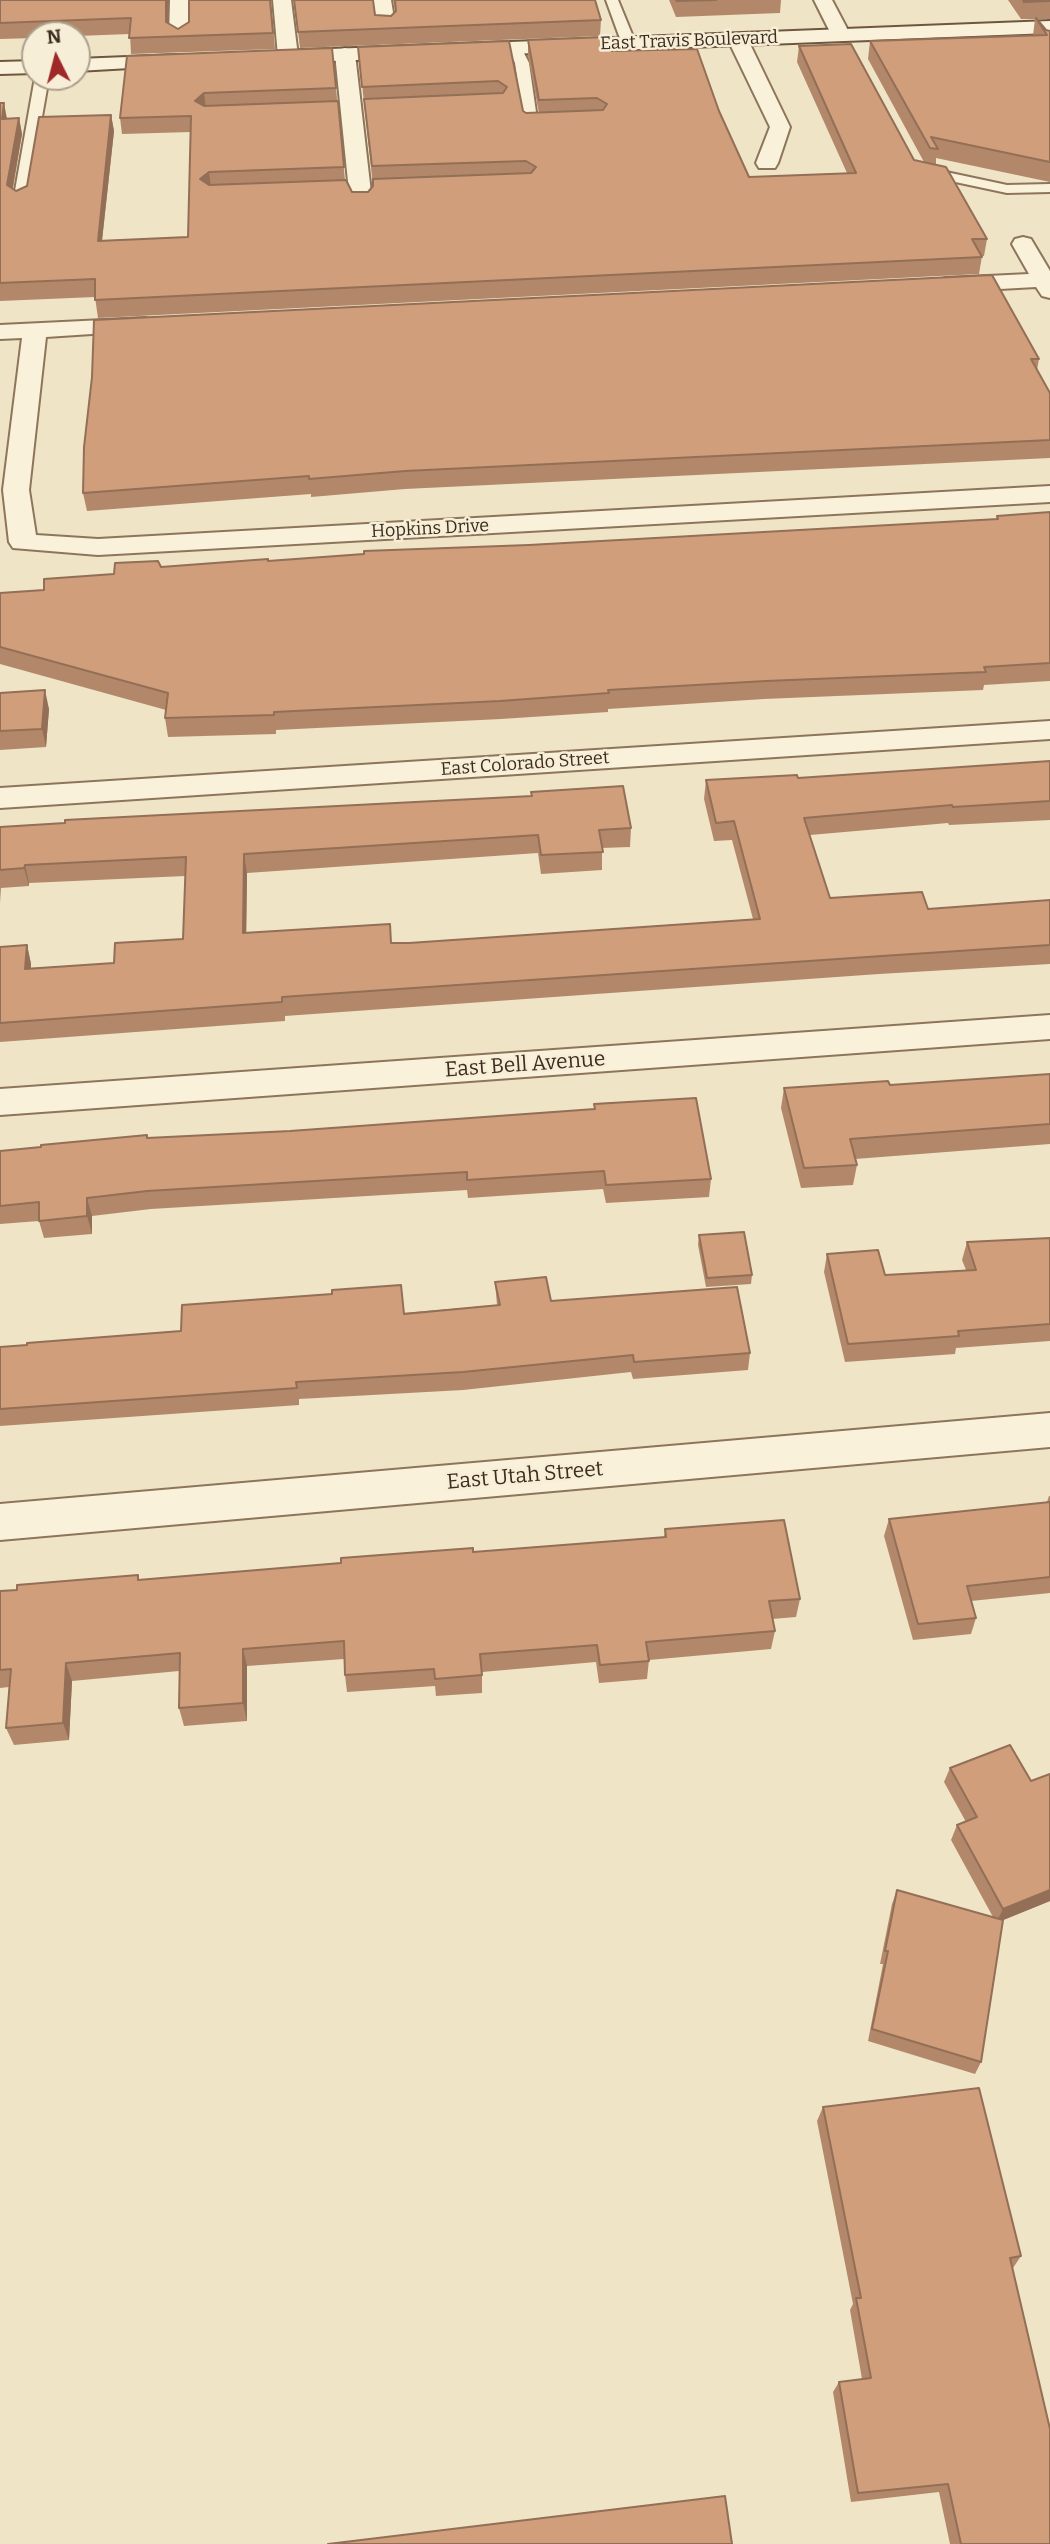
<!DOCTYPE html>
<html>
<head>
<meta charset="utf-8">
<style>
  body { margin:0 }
  #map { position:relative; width:1050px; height:2544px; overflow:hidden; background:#f0e4c6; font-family:Bitter,serif }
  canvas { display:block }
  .north { position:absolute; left:21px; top:21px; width:70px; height:70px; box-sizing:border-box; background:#f7eed7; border:2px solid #ada18d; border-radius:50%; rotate:354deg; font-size:19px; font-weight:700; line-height:28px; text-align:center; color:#3d2d1f }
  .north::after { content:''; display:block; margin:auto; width:24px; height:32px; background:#9f2829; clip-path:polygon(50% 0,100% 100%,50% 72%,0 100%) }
</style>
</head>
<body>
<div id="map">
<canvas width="1050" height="2544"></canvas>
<div class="north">N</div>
</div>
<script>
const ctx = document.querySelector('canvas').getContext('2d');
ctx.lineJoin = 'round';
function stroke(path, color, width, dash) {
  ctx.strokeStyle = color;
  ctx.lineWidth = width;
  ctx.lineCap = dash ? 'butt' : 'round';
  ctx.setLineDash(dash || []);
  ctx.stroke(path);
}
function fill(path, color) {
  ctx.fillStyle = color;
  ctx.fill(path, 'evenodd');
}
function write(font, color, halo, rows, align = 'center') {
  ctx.font = font + ' Bitter,serif';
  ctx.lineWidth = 5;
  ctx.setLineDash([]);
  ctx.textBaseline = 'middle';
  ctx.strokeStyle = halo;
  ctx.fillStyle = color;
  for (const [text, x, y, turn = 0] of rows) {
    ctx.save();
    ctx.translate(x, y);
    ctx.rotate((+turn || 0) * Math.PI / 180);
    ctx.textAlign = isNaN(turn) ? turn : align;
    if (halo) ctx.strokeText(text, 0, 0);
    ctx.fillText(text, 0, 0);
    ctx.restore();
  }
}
const service = new Path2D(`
  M 606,0 L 618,0 L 636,44 L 634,47 L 629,48 L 622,44 Z
  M 515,44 L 520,45 L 529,63 L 537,119 L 561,120 L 561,126 L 531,128 L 524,124 L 515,63 L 508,48 Z
  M 35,77 L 49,77 L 27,202 L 20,206 L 13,202 Z
  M 918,166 L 1007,185 L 1050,184 L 1050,192 L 1007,193 L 913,173 L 911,170 Z`);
const minor = new Path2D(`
  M 170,0 L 188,0 L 189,36 L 186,40 L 179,42 L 169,36 Z
  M 273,0 L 291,0 L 298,56 L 295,60 L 281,60 L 278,56 Z
  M 373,0 L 391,0 L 395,25 L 392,29 L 378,29 Z
  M 814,0 L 832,0 L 851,36 L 848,40 L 834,40 Z
  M 738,34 L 748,40 L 790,127 L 778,163 L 775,168 L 759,168 L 756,163 L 770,127 L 728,40 Z
  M 345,48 L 352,50 L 355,54 L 372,201 L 369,206 L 353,206 L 350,201 L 335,54 L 338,50 Z
  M 1023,237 L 1031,239 L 1050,271 L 1050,298 L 1042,296 L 1036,287 L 946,292 L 938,290 L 934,285 L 938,280 L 946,278 L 1029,274 L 1012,244 L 1015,239 Z
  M 145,318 L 153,320 L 157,325 L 153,330 L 46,337 L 29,490 L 36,535 L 98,539 L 1050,486 L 1050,502 L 98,555 L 13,548 L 9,542 L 3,490 L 22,338 L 0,339 L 0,325 Z
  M 1050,721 L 1050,739 L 0,808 L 0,788 Z
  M 1050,1015 L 1050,1039 L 0,1115 L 0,1089 Z
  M 1050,1413 L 1050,1447 L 0,1540 L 0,1504 Z`);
const secondary = new Path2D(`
  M 1050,21 L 1050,33 L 279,63 L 272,61 L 269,57 L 272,53 L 279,51 Z
  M 177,55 L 184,57 L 187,61 L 184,65 L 77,71 L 77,59 Z
  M 35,61 L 35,73 L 0,74 L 0,62 Z`);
const wall = new Path2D(`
  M 0,0 L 168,0 L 168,24 L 178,29 L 271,0 L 275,49 L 131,54 L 130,34 L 77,36 L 77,35 L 35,35 L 35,38 L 0,39 Z
  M 294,0 L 373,0 L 375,15 L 391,16 L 395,12 L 393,0 L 595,0 L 601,20 L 600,36 L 300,48 Z
  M 669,0 L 781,0 L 780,13 L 676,17 Z
  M 1008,0 L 1050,0 L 1050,19 L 1037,19 L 1046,30 L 1050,31 L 1050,182 L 936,158 L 936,164 L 987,239 L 984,256 L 982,256 L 979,274 L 98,318 L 95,297 L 0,301 L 0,103 L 7,118 L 19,118 L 22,134 L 13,189 L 16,191 L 27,186 L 111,115 L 114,131 L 102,241 L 188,237 L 191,132 L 122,134 L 120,118 L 332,48 L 345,180 L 352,192 L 368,192 L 373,186 L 358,47 L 509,41 L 523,111 L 526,113 L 539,113 L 528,56 L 528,40 L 611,51 L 719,111 L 749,177 L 847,173 L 797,62 L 799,46 L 914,160 L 924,162 L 868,59 L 870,41 L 1033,35 L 1035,19 L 1021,19 Z
  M 1039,359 L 1037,370 L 1050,393 L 1050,458 L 405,489 L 311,497 L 311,494 L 87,511 L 83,493 L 84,447 Z
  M 1050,512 L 1050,681 L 984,685 L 983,690 L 764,699 L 608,709 L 608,712 L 501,719 L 276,730 L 276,734 L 168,737 L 165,718 L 166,710 L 0,664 L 0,593 L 44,590 L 114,574 L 161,567 L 268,561 L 529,545 L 996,519 L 997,516 Z
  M 0,693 L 49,709 L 46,747 L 0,750 Z
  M 1050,761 L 1050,820 L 949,825 L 948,823 L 810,835 L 830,898 L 928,909 L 1050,900 L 1050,964 L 879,974 L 285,1016 L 285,1021 L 0,1042 L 0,947 L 27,945 L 31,964 L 31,968 L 114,963 L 183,939 L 185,876 L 29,883 L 29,886 L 1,888 L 0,903 L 0,827 L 531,796 L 531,792 L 631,828 L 630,847 L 602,848 L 602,870 L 541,874 L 538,853 L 247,873 L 246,933 L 391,943 L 409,943 L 753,919 L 732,840 L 714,841 L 704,799 L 706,780 L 798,778 Z
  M 1050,1074 L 1050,1144 L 855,1159 L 857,1165 L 853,1185 L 801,1188 L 781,1108 L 784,1088 L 890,1085 Z
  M 594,1104 L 711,1179 L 709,1197 L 606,1203 L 603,1189 L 468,1198 L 467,1190 L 151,1209 L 92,1216 L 92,1234 L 44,1238 L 39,1221 L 0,1224 L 0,1151 L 148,1138 L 290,1131 L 594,1109 Z
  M 699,1235 L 752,1275 L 751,1284 L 706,1287 L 698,1245 Z
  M 1050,1238 L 1050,1341 L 956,1348 L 955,1354 L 845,1362 L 824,1272 L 827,1254 L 885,1275 L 966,1270 L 962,1260 L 967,1242 Z
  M 495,1282 L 551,1301 L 750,1353 L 748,1370 L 633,1379 L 631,1372 L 463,1390 L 299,1399 L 299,1405 L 0,1426 L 0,1347 L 497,1305 Z
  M 1049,1496 L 1050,1496 L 1050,1593 L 971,1601 L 976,1618 L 971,1634 L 913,1640 L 884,1536 L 889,1519 L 1047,1502 Z
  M 665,1529 L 800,1599 L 796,1617 L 772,1619 L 775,1631 L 771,1649 L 649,1660 L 647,1679 L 599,1683 L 596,1662 L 482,1672 L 482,1693 L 436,1696 L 435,1686 L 347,1692 L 345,1675 L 344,1659 L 247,1666 L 247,1721 L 184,1726 L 179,1708 L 179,1671 L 72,1681 L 69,1740 L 14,1745 L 6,1728 L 9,1687 L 0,1688 L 0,1591 L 664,1537 Z
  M 950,1768 L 1031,1781 L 1050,1774 L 1050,1901 L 1003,1920 L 981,2062 L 975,2074 L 868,2041 L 883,1964 L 880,1964 L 892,1904 L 897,1890 L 993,1917 L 951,1840 L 957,1825 L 966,1822 L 944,1782 Z
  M 823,2107 L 1021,2256 L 1013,2268 L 1050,2544 L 950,2544 L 939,2492 L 851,2502 L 833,2392 L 839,2382 L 862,2379 L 850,2310 L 853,2304 L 817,2121 Z`);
const shadedWall = new Path2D(`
  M 166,0 L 168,0 L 168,38 L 166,22 Z
  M 204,93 L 206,109 L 195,101 Z
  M 4,103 L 7,119 L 2,119 Z
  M 111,115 L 114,131 L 100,258 L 98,241 Z
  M 19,118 L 22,134 L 10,202 L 7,185 Z
  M 209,172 L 211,188 L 200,179 Z
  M 45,690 L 49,709 L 46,747 L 42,729 Z
  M 244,854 L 247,873 L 246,952 L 243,933 Z
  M 25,865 L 29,883 L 29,886 L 24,868 Z
  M 27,945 L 31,964 L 30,987 L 25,969 Z
  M 87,1198 L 92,1216 L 92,1234 L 87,1216 Z
  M 243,1649 L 247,1666 L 247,1721 L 243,1703 Z
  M 66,1663 L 72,1681 L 69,1740 L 63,1723 Z
  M 1050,1890 L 1050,1901 L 996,1923 L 1003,1909 Z`);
const building = new Path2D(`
  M 0,0 L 166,0 L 166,22 L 178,29 L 189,22 L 189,0 L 270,0 L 273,33 L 129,38 L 131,18 L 0,23 Z
  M 294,0 L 373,0 L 375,15 L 391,16 L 396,11 L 395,0 L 595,0 L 601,20 L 298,32 Z
  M 676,0 L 716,0 L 677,1 Z
  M 1023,0 L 1050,0 L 1050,1 L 1024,2 Z
  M 1036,18 L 1046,30 L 1050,31 L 1050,162 L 931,137 L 938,149 L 930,148 L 870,41 L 1047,35 Z
  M 606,37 L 611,51 L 697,49 L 719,111 L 749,177 L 856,173 L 799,46 L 851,44 L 914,160 L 946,167 L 987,239 L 972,239 L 982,257 L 95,300 L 95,279 L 0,283 L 0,103 L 4,103 L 2,119 L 19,118 L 7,185 L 16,191 L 27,186 L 39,117 L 111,115 L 98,241 L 188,237 L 191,116 L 120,118 L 127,56 L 332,48 L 336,88 L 204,93 L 195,101 L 204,106 L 338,101 L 344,167 L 209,172 L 200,179 L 209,185 L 346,180 L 352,192 L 368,192 L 373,186 L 373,179 L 531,173 L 536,167 L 526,161 L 372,166 L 364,99 L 503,93 L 507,87 L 498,81 L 362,87 L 358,47 L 509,41 L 523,111 L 526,113 L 603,110 L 607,104 L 597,98 L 539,100 L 528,40 Z
  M 992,275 L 1039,359 L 1031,359 L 1050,393 L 1050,440 L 405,471 L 309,479 L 309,476 L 83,493 L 84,447 L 92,377 L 94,320 Z
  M 1050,512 L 1050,663 L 984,667 L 986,672 L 766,681 L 608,690 L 609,693 L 500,701 L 274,712 L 274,715 L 165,718 L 168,693 L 0,647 L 0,593 L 44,590 L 44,579 L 114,574 L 115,563 L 158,561 L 161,567 L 268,559 L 268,561 L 364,554 L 364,551 L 529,545 L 998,519 L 997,516 Z
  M 45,690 L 42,729 L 0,731 L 0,693 Z
  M 1050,761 L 1050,801 L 953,807 L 952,805 L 804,818 L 830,898 L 922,892 L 928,909 L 1050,900 L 1050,945 L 882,956 L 282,997 L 282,1002 L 0,1023 L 0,947 L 27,945 L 25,969 L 114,963 L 115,943 L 183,939 L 186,857 L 25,865 L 24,868 L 0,870 L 0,827 L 65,823 L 65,820 L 532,796 L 531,792 L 623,786 L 631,828 L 599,830 L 603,852 L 541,855 L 538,835 L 244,854 L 243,933 L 390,924 L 391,943 L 409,943 L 760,919 L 734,821 L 716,823 L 706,780 L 797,775 L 798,778 Z
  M 1050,1074 L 1050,1124 L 850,1139 L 857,1165 L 804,1168 L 784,1088 L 888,1081 L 890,1085 Z
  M 696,1098 L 711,1179 L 606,1185 L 604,1171 L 467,1180 L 467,1172 L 147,1191 L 87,1198 L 87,1216 L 39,1221 L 39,1202 L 0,1206 L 0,1151 L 41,1147 L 41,1145 L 147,1135 L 147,1138 L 290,1131 L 595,1109 L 594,1104 Z
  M 744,1232 L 752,1275 L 707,1278 L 699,1235 Z
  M 1050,1238 L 1050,1324 L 958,1331 L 959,1336 L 848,1344 L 827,1254 L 878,1250 L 885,1275 L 976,1270 L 967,1242 Z
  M 546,1277 L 551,1301 L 737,1287 L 750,1353 L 634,1362 L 633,1355 L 463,1372 L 296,1382 L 297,1388 L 0,1409 L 0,1347 L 27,1345 L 27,1343 L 181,1331 L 182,1305 L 332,1294 L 332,1290 L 401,1285 L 404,1314 L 500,1305 L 495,1282 Z
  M 1050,1502 L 1050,1577 L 967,1586 L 976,1618 L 918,1624 L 889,1519 Z
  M 784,1520 L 800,1599 L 769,1601 L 775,1631 L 646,1642 L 649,1661 L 600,1665 L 597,1645 L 480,1654 L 482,1675 L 435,1679 L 434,1669 L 345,1675 L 344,1641 L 243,1649 L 243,1703 L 179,1708 L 180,1653 L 66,1663 L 63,1723 L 6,1728 L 11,1669 L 0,1670 L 0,1591 L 17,1590 L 17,1585 L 138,1575 L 138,1580 L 341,1563 L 341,1558 L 473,1548 L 473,1552 L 666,1537 L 665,1529 Z
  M 1010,1745 L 1031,1781 L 1050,1774 L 1050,1890 L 1003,1909 L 957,1825 L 977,1817 L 950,1768 Z
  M 897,1890 L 1003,1920 L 981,2062 L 872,2029 L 888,1951 L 885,1951 Z
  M 979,2088 L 1021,2256 L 1010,2258 L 1050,2429 L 1050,2544 L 961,2544 L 948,2484 L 858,2493 L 839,2382 L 871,2378 L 856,2298 L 861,2298 L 823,2107 Z
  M 725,2496 L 732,2544 L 328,2544 Z`);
const farStreetnames = [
  ["East Travis Boulevard",689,41,-2],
  ["Hopkins Drive",430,529,-3],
  ["East Colorado Street",525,764,-4]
];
const streetNames = [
  ["East Bell Avenue",525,1065,-4],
  ["East Utah Street",525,1476,-5]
];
stroke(service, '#8d755b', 4);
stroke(minor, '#8d755b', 4);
stroke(secondary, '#6f563e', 4);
fill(service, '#faf1db');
fill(minor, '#faf1db');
fill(secondary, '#faf1db');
fill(wall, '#b3886a');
fill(shadedWall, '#926f56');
fill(building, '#d09e7b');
stroke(building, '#926f56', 2);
write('18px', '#3d2d1f', '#f7eed7', farStreetnames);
write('21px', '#3d2d1f', '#f7eed7', streetNames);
</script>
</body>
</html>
